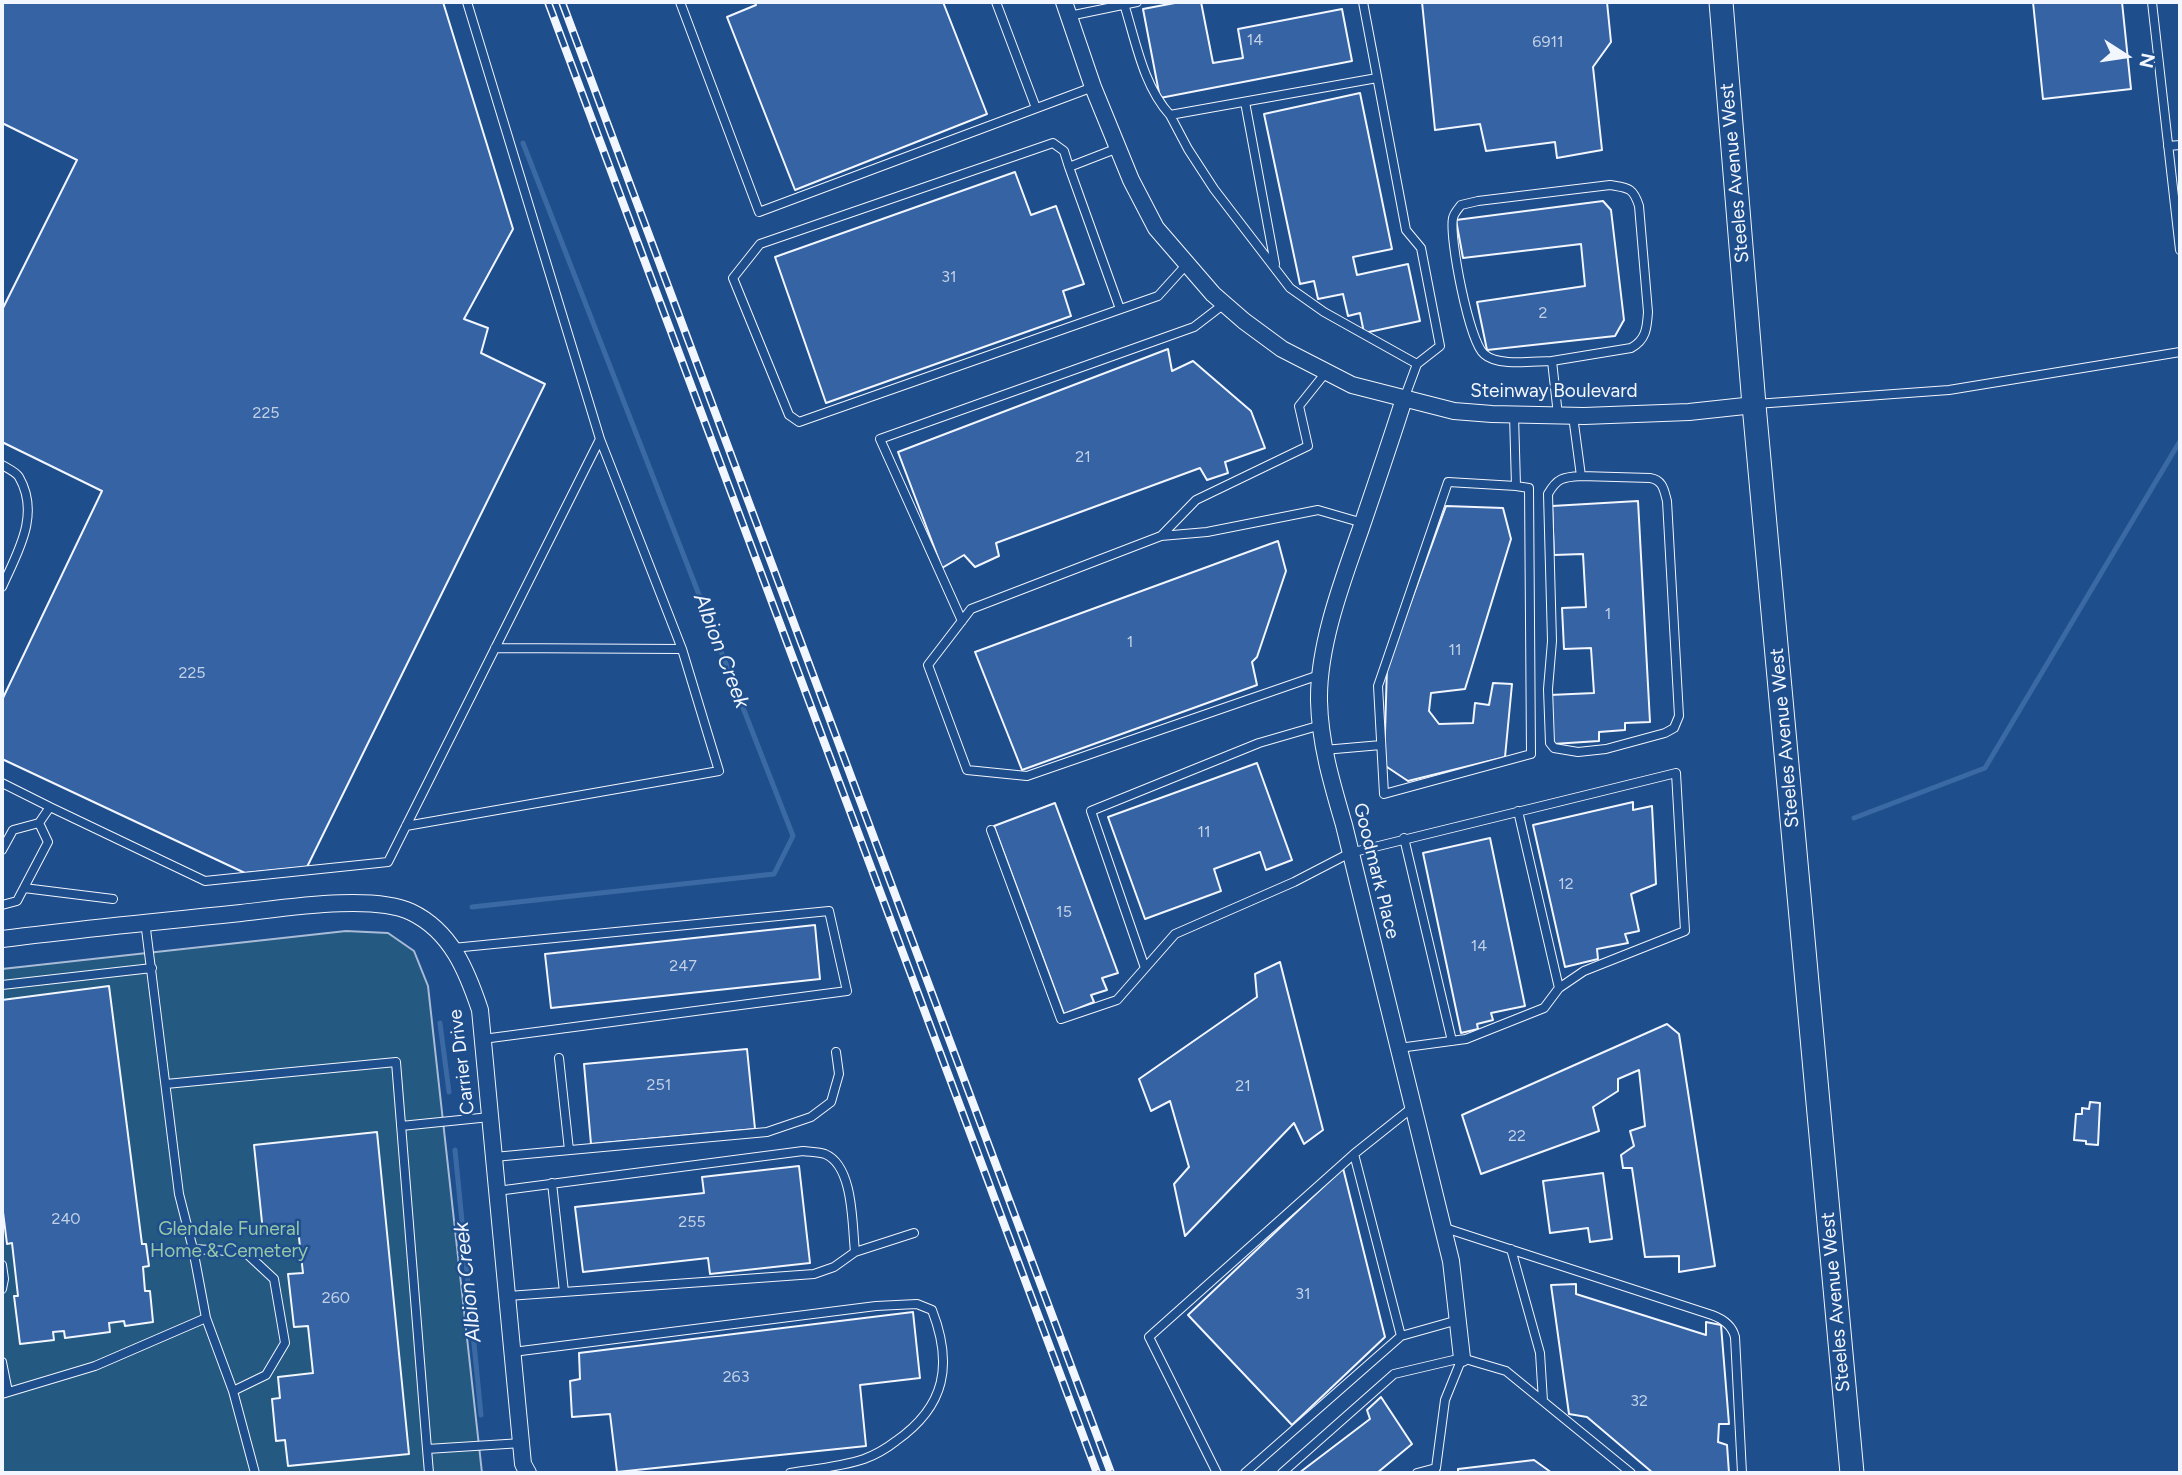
<!DOCTYPE html>
<html>
<head>
<meta charset="utf-8">
<style>
  body { margin:0 }
  #map { position:relative; width:2182px; height:1475px; overflow:hidden; background:#1f4e8c; font-family:Figtree,sans-serif }
  canvas { display:block }
  .frame { position:absolute; inset:0; border:4px solid #f2f6ff; pointer-events:none }
  .north { position:absolute; left:2091px; top:21px; width:70px; height:70px; -webkit-text-stroke:5px #1f4e8c; paint-order:stroke; rotate:102deg; font-size:19px; font-weight:700; line-height:28px; text-align:center; color:#f2f6ff }
  .north::after { content:''; display:block; margin:auto; width:24px; height:32px; background:#f2f6ff; clip-path:polygon(50% 0,100% 100%,50% 72%,0 100%) }
</style>
</head>
<body>
<div id="map">
<canvas width="2182" height="1475"></canvas>
<div class="frame"></div>
<div class="north">N</div>
</div>
<script>
const ctx = document.querySelector('canvas').getContext('2d');
ctx.lineJoin = 'round';
function fill(path, color) {
  ctx.fillStyle = color;
  ctx.fill(path, 'evenodd');
}
function stroke(path, color, width, dash) {
  ctx.strokeStyle = color;
  ctx.lineWidth = width;
  ctx.lineCap = dash ? 'butt' : 'round';
  ctx.setLineDash(dash || []);
  ctx.stroke(path);
}
function write(font, color, halo, rows, align = 'center') {
  ctx.font = font + ' Figtree,sans-serif';
  ctx.lineWidth = 5;
  ctx.setLineDash([]);
  ctx.textBaseline = 'middle';
  ctx.strokeStyle = halo;
  ctx.fillStyle = color;
  for (const [text, x, y, turn = 0] of rows) {
    ctx.save();
    ctx.translate(x, y);
    ctx.rotate((+turn || 0) * Math.PI / 180);
    ctx.textAlign = isNaN(turn) ? turn : align;
    if (halo) ctx.strokeText(text, 0, 0);
    ctx.fillText(text, 0, 0);
    ctx.restore();
  }
}
const green = new Path2D(`
  M 346,931 L 388,933 L 414,951 L 428,986 L 482,1473 L 2,1473 L 2,969 Z`);
const stream = new Path2D(`
  M 1854,818 L 1985,768 L 2180,441
  M 472,907 L 774,874 L 793,836 L 523,143
  M 440,1023 L 449,1092
  M 455,1150 L 481,1415`);
const building = new Path2D(`
  M 2,2 L 443,2 L 513,229 L 464,319 L 488,328 L 481,353 L 545,384 L 307,867 L 245,873 L 2,759 L 2,700 L 102,491 L 2,442 L 2,310 L 77,160 L 2,123 Z
  M 755,2 L 943,2 L 987,114 L 795,190 L 727,17 L 756,5 Z
  M 1180,2 L 1201,2 L 1213,63 L 1243,58 L 1238,29 L 1342,9 L 1352,61 L 1160,98 L 1143,9 Z
  M 1422,2 L 1607,2 L 1611,42 L 1593,67 L 1602,150 L 1557,158 L 1555,142 L 1486,151 L 1480,124 L 1435,130 Z
  M 2033,2 L 2122,2 L 2131,89 L 2043,99 Z
  M 1360,93 L 1392,249 L 1353,257 L 1357,275 L 1408,264 L 1420,321 L 1364,333 L 1360,313 L 1348,316 L 1343,294 L 1318,299 L 1314,281 L 1300,284 L 1264,114 Z
  M 1015,172 L 1031,215 L 1056,206 L 1084,284 L 1063,291 L 1071,316 L 826,403 L 775,257 Z
  M 1603,201 L 1611,210 L 1624,320 L 1615,336 L 1487,350 L 1477,302 L 1585,286 L 1581,244 L 1463,258 L 1456,220 Z
  M 1168,349 L 1172,371 L 1193,361 L 1251,411 L 1265,448 L 1225,462 L 1228,473 L 1207,480 L 1200,468 L 996,543 L 999,556 L 975,567 L 964,555 L 942,568 L 898,452 Z
  M 1638,501 L 1650,722 L 1625,723 L 1625,730 L 1599,732 L 1599,741 L 1553,744 L 1550,695 L 1594,693 L 1591,648 L 1564,649 L 1562,608 L 1586,607 L 1583,554 L 1554,555 L 1552,506 Z
  M 1446,506 L 1503,508 L 1511,539 L 1465,689 L 1431,693 L 1429,711 L 1439,724 L 1473,723 L 1475,703 L 1489,705 L 1493,683 L 1512,684 L 1505,757 L 1408,781 L 1384,765 L 1387,667 Z
  M 1278,541 L 1286,571 L 1257,657 L 1252,662 L 1257,685 L 1022,770 L 975,652 Z
  M 1257,763 L 1292,860 L 1266,870 L 1260,852 L 1214,869 L 1221,891 L 1145,919 L 1108,817 Z
  M 1633,802 L 1633,810 L 1652,806 L 1656,884 L 1631,894 L 1639,931 L 1625,934 L 1628,943 L 1597,949 L 1598,959 L 1565,967 L 1533,825 Z
  M 1055,803 L 1118,973 L 1102,978 L 1107,990 L 1091,995 L 1094,1002 L 1064,1014 L 994,826 Z
  M 1490,838 L 1525,1006 L 1491,1013 L 1493,1020 L 1477,1024 L 1478,1029 L 1461,1033 L 1423,853 Z
  M 815,925 L 820,979 L 551,1008 L 545,954 Z
  M 1280,962 L 1323,1130 L 1304,1144 L 1294,1123 L 1185,1236 L 1174,1184 L 1189,1167 L 1170,1101 L 1151,1111 L 1139,1079 L 1257,997 L 1255,974 Z
  M 109,986 L 142,1244 L 146,1244 L 149,1266 L 143,1267 L 145,1291 L 150,1291 L 153,1322 L 125,1326 L 124,1321 L 109,1323 L 110,1332 L 65,1338 L 64,1331 L 53,1332 L 54,1340 L 20,1344 L 14,1296 L 18,1296 L 12,1243 L 7,1244 L 2,1204 L 2,1000 Z
  M 1667,1024 L 1679,1034 L 1715,1266 L 1679,1272 L 1679,1256 L 1645,1257 L 1632,1168 L 1623,1168 L 1621,1155 L 1634,1146 L 1630,1131 L 1645,1126 L 1639,1070 L 1618,1079 L 1618,1091 L 1593,1107 L 1599,1131 L 1481,1174 L 1462,1115 Z
  M 747,1049 L 755,1129 L 591,1144 L 584,1064 Z
  M 2090,1102 L 2100,1103 L 2098,1145 L 2086,1144 L 2086,1141 L 2074,1140 L 2076,1114 L 2082,1114 L 2082,1108 L 2089,1109 Z
  M 377,1132 L 409,1454 L 288,1466 L 285,1440 L 276,1441 L 272,1399 L 280,1398 L 278,1377 L 313,1373 L 308,1326 L 294,1327 L 288,1274 L 303,1273 L 298,1229 L 263,1232 L 254,1145 Z
  M 799,1166 L 810,1263 L 710,1274 L 708,1258 L 583,1272 L 575,1207 L 704,1193 L 702,1177 Z
  M 1343,1168 L 1385,1337 L 1292,1425 L 1188,1315 Z
  M 1603,1173 L 1612,1239 L 1590,1242 L 1588,1228 L 1550,1233 L 1543,1181 Z
  M 1576,1284 L 1576,1294 L 1706,1335 L 1706,1322 L 1721,1325 L 1729,1424 L 1719,1424 L 1718,1442 L 1727,1445 L 1729,1473 L 1653,1473 L 1587,1417 L 1569,1414 L 1551,1285 Z
  M 913,1312 L 920,1378 L 860,1385 L 866,1446 L 617,1472 L 610,1414 L 572,1417 L 570,1381 L 580,1379 L 579,1353 Z
  M 1381,1397 L 1412,1444 L 1377,1473 L 1299,1473 L 1370,1419 L 1367,1410 Z
  M 1534,1460 L 1552,1473 L 1458,1473 L 1458,1469 Z`);
const lane = new Path2D(`
  M 680,2 L 759,212 L 1093,87
  M 996,2 L 1036,108
  M 1363,2 L 1406,230 L 1421,248 L 1440,346 L 1417,364 L 1404,399
  M 2152,2 L 2180,250
  M 1124,4 C 1136,42 1143,85 1170,115
  M 1069,16 L 1137,2
  M 1377,78 L 1170,115 L 1188,149 L 1214,189 L 1290,288 L 1324,312 L 1417,364
  M 1245,102 L 1275,264
  M 2168,146 L 2180,145
  M 1118,148 L 1069,167 L 1064,151 L 1053,143 L 760,244 L 733,278 L 789,415 L 799,422 L 1158,296 L 1187,264
  M 1069,167 L 1120,309
  M 1552,361 C 1534,361 1498,367 1484,354 C 1469,341 1449,238 1453,218 C 1454,213 1458,209 1461,205 L 1478,201 L 1610,185 C 1628,188 1633,187 1639,206 L 1648,312 C 1647,328 1646,340 1631,348 L 1552,361 L 1558,415
  M 1756,404 L 1949,390 L 2180,352
  M 1514,415 L 1516,486 L 1448,482 L 1378,686 L 1384,794 L 1531,754 L 1529,488 L 1516,486
  M 1573,416 L 1581,476 L 1650,478 C 1663,480 1664,490 1667,501 L 1679,716 L 1674,728 L 1665,733 L 1606,749 L 1578,752 L 1554,748 L 1550,743 L 1548,689 L 1552,641 L 1548,494 C 1557,478 1563,477 1581,476
  M 2,465 C 7,468 16,472 19,477 C 41,515 17,553 2,587
  M 1161,536 L 1196,500 L 1308,446 L 1299,406 L 1327,371
  M 962,621 L 880,439 L 1194,327 L 1224,304
  M 495,648 L 682,649
  M 1322,674 L 1027,776 L 967,770 L 928,665 L 971,609 L 1161,536 L 1207,532 L 1318,510 L 1363,523
  M 1324,750 L 1381,745
  M 2,783 L 50,807
  M 1518,811 L 1559,988
  M 406,826 L 719,771 L 682,649 L 600,439
  M 991,830 L 1061,1019 L 1117,1000 L 1175,934 L 1294,882 L 1350,853 L 1676,773 L 1685,931 L 1584,971 L 1559,988 L 1544,1008 L 1466,1039 L 1399,1048
  M 1404,838 L 1452,1041
  M 2,850 L 13,830 L 39,823 L 50,807 L 205,881 L 388,862 L 600,439 L 467,2
  M 24,888 L 113,899
  M 2,905 L 17,901 L 48,842 L 39,823
  M 145,921 L 179,1194 L 193,1249 L 206,1318 L 233,1391 L 255,1473
  M 453,948 L 829,911 L 847,991 L 483,1039
  M 1145,968 L 1091,811 L 1259,743 L 1321,725
  M 2,985 L 152,968
  M 559,1058 L 569,1150
  M 166,1084 L 396,1062 L 427,1449
  M 401,1126 L 490,1117
  M 1354,1154 L 1401,1336
  M 494,1157 L 767,1132 L 811,1117 L 831,1102 L 839,1074 L 836,1052
  M 552,1183 L 564,1292
  M 497,1191 L 803,1151 C 810,1152 819,1152 825,1154 C 854,1166 852,1225 855,1252 L 834,1267 L 814,1274 L 508,1296
  M 1442,1227 L 1712,1315 C 1723,1319 1732,1325 1735,1337 L 1742,1473
  M 193,1249 L 245,1252 L 274,1279 L 285,1343 L 266,1375 L 233,1391
  M 1511,1249 L 1540,1353 L 1543,1401
  M 855,1252 L 914,1233
  M 2,1265 L 4,1279 L 2,1289
  M 513,1352 L 876,1306 L 917,1304 L 932,1310 C 953,1364 946,1406 896,1441 C 887,1448 875,1455 864,1459 C 840,1467 815,1469 790,1473
  M 2,1362 L 8,1392
  M 2,1394 L 95,1366 L 206,1318
  M 429,1473 L 427,1449 L 522,1443
  M 1217,1473 L 1149,1337 L 1354,1154 L 1413,1107
  M 1245,1473 L 1401,1336 L 1458,1320
  M 1282,1473 L 1394,1374 L 1462,1358 L 1506,1371 L 1631,1473
  M 1417,1473 L 1436,1468 L 1445,1400 L 1462,1358`);
const street = new Path2D(`
  M 1064,2 L 1093,87 L 1131,180 L 1156,228 L 1213,294 L 1244,321 L 1282,349 L 1352,385 L 1454,411 L 1492,414 L 1584,416 L 1689,412 L 1754,405
  M 1404,399 C 1390,443 1375,487 1360,531 C 1342,582 1318,646 1319,701 C 1320,744 1332,784 1344,825 L 1451,1261 L 1462,1358
  M 2,939 C 82,929 161,921 241,913 C 285,908 372,894 411,912 C 451,931 467,971 480,1010 L 523,1464 L 528,1473`);
const secondary = new Path2D(`
  M 1721,2 L 1754,405 L 1852,1473`);
const rail = new Path2D(`
  M 548,2 L 1097,1473
  M 562,2 L 1111,1473`);
const numberNames = [
  ["14",1255,40],
  ["6911",1548,42],
  ["31",949,277],
  ["2",1543,313],
  ["225",266,413],
  ["21",1083,457],
  ["1",1608,614],
  ["1",1130,642],
  ["11",1455,650],
  ["225",192,673],
  ["11",1204,832],
  ["12",1566,884],
  ["15",1064,912],
  ["14",1479,946],
  ["247",683,966],
  ["251",659,1085],
  ["21",1243,1086],
  ["22",1517,1136],
  ["240",66,1219],
  ["255",692,1222],
  ["31",1303,1294],
  ["260",336,1298],
  ["263",736,1377],
  ["32",1639,1401]
];
const streetNames = [
  ["Steeles Avenue West",1735,173,-95],
  ["Steinway Boulevard",1554,391],
  ["Steeles Avenue West",1785,738,-95],
  ["Goodmark Place",1376,871,76],
  ["Carrier Drive",462,1062,-97],
  ["Steeles Avenue West",1836,1302,-95]
];
const parkNames = [
  ["Glendale Funeral",229,1229],
  ["Home & Cemetery",229,1251]
];
const waterNames = [
  ["Albion Creek",721,651,69],
  ["Albion Creek",468,1282,-96]
];
fill(green, '#245a82');
stroke(green, '#a8bbd7', 2);
stroke(stream, '#3b69a3', 5);
fill(building, '#3563a3');
stroke(building, '#f2f6ff', 2);
stroke(lane, '#f2f6ff', 10);
stroke(street, '#f2f6ff', 18);
stroke(secondary, '#f2f6ff', 25);
stroke(lane, '#1f4e8c', 8);
stroke(street, '#1f4e8c', 16);
stroke(secondary, '#1f4e8c', 23);
stroke(rail, '#f2f6ff', 8);
stroke(rail, '#1f4e8c', 5, [16]);
write('16px', '#c3d1e8', null, numberNames);
write('19px', '#f2f6ff', '#1f4e8c', streetNames);
write('19px', '#97c8a6', '#1f4e8c', parkNames);
write('italic 21px', '#f2f6ff', '#1f4e8c', waterNames);
</script>
</body>
</html>
